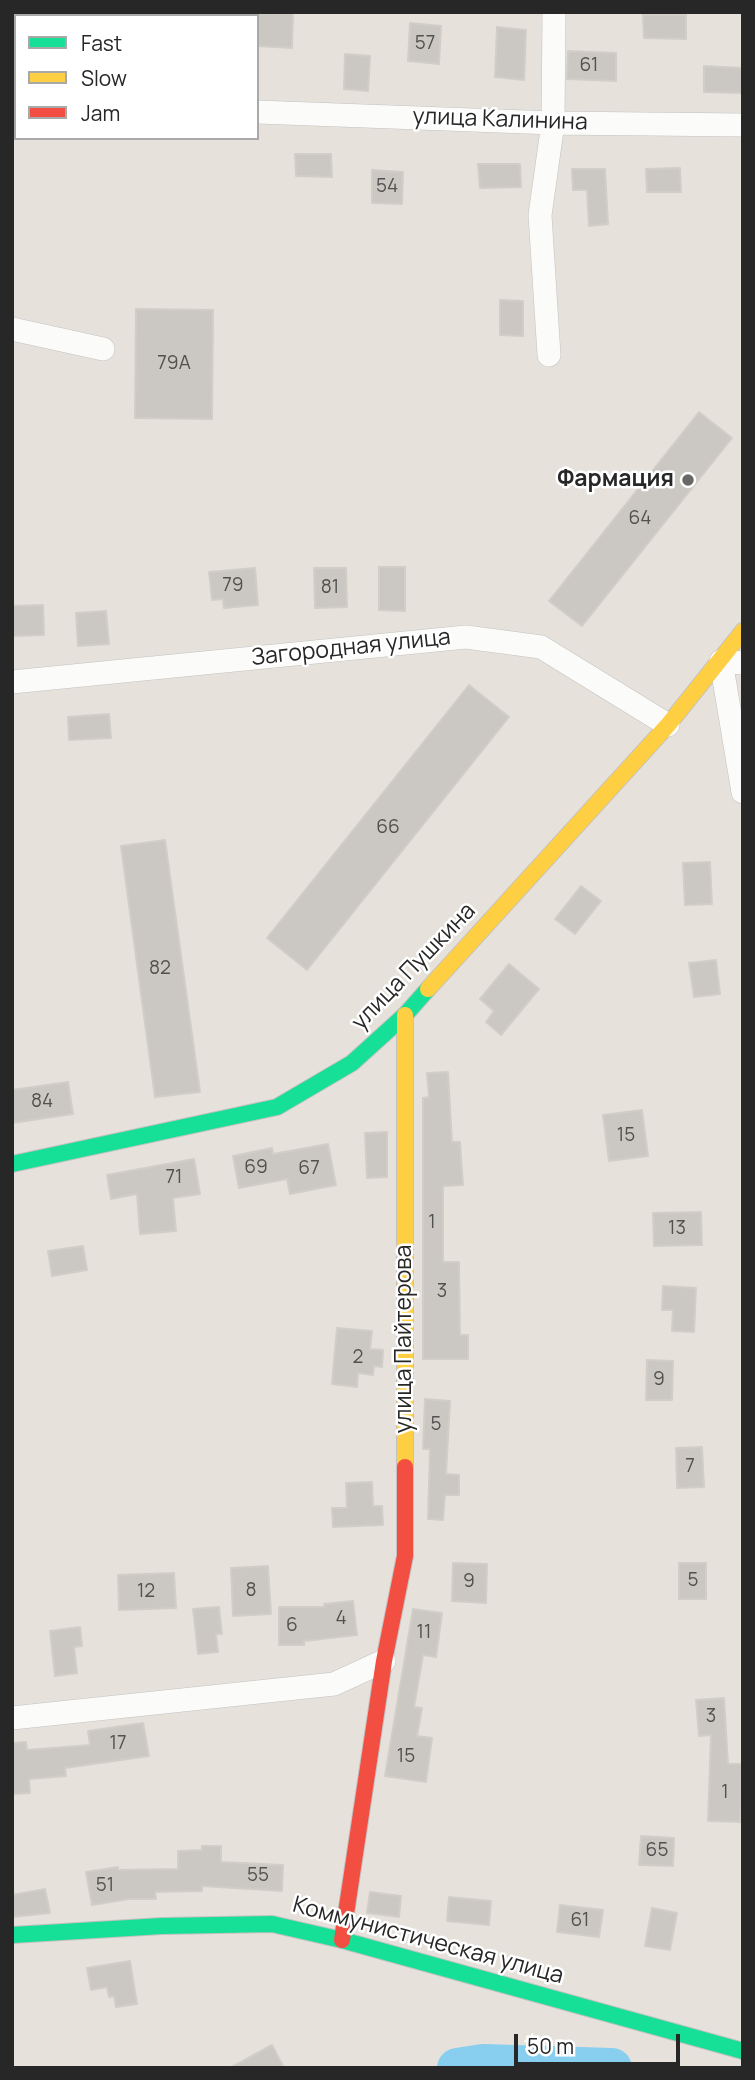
<!DOCTYPE html>
<html>
<head>
<meta charset="utf-8">
<style>
  body { margin:0 }
  #map { position:relative; width:755px; height:2080px; overflow:hidden; background:#e6e2db; font-family:Manrope,sans-serif }
  canvas { display:block }
  .frame { position:absolute; inset:0; border:14px solid #272727; pointer-events:none }
  .legend { position:absolute; left:14px; top:14px; width:245px; height:126px; box-sizing:border-box; background:#fff; border:2px solid #a9a9a9; margin:0; padding:9px 12px; list-style:none; font-size:21px; color:#272727 }
  .legend li { display:flex; align-items:center; gap:14px; height:35px }
  .legend b { width:35px; border:2px solid #a9a9a9 }
  .scale { position:absolute; left:514px; top:2034px; width:166px; height:32px; box-sizing:border-box; border:4px solid #272727; border-top:0; padding-left:9px; font-size:21px; line-height:24px; white-space:nowrap; color:#272727; -webkit-text-stroke:5px #fff; paint-order:stroke }
</style>
</head>
<body>
<div id="map">
<canvas width="755" height="2080"></canvas>
<div class="frame"></div>
<ul class="legend">
<li><b style="height:9px;background:#16e098"></b>Fast</li>
<li><b style="height:9px;background:#ffcf43"></b>Slow</li>
<li><b style="height:9px;background:#f24e42"></b>Jam</li>
</ul>
<div class="scale">50 m</div>
</div>
<script>
const ctx = document.querySelector('canvas').getContext('2d');
ctx.lineJoin = 'round';
function stroke(path, color, width, dash) {
  ctx.strokeStyle = color;
  ctx.lineWidth = width;
  ctx.lineCap = dash ? 'butt' : 'round';
  ctx.setLineDash(dash || []);
  ctx.stroke(path);
}
function fill(path, color) {
  ctx.fillStyle = color;
  ctx.fill(path, 'evenodd');
}
function write(font, color, halo, rows, align = 'center') {
  ctx.font = font + ' Manrope,sans-serif';
  ctx.lineWidth = 5;
  ctx.setLineDash([]);
  ctx.textBaseline = 'middle';
  ctx.strokeStyle = halo;
  ctx.fillStyle = color;
  for (const [text, x, y, turn = 0] of rows) {
    ctx.save();
    ctx.translate(x, y);
    ctx.rotate((+turn || 0) * Math.PI / 180);
    ctx.textAlign = isNaN(turn) ? turn : align;
    if (halo) ctx.strokeText(text, 0, 0);
    ctx.fillText(text, 0, 0);
    ctx.restore();
  }
}
const river = new Path2D(`
  M 457,2068 L 483,2064 L 612,2068`);
const building = new Path2D(`
  M 257,12 L 293,12 L 292,48 L 257,46 Z
  M 643,15 L 686,15 L 686,39 L 644,38 Z
  M 410,23 L 441,26 L 439,64 L 408,61 Z
  M 497,27 L 526,30 L 524,80 L 495,77 Z
  M 568,51 L 616,53 L 616,81 L 567,79 Z
  M 345,54 L 370,56 L 368,91 L 344,89 Z
  M 704,66 L 743,68 L 743,93 L 704,92 Z
  M 295,154 L 331,154 L 332,177 L 296,176 Z
  M 478,164 L 520,164 L 521,187 L 480,188 Z
  M 680,168 L 681,192 L 647,192 L 646,169 Z
  M 572,169 L 605,169 L 608,224 L 589,226 L 587,190 L 573,190 Z
  M 372,170 L 403,172 L 402,204 L 372,203 Z
  M 500,300 L 523,301 L 523,336 L 500,335 Z
  M 136,309 L 213,310 L 212,419 L 135,418 Z
  M 699,412 L 732,438 L 582,626 L 549,601 Z
  M 379,567 L 405,567 L 405,611 L 379,610 Z
  M 255,568 L 258,605 L 224,608 L 223,599 L 212,600 L 209,572 Z
  M 314,568 L 346,568 L 347,607 L 315,608 Z
  M 43,605 L 44,635 L 12,636 L 12,606 Z
  M 106,611 L 109,644 L 78,646 L 76,613 Z
  M 469,685 L 509,717 L 307,970 L 267,938 Z
  M 109,714 L 111,738 L 69,740 L 68,717 Z
  M 165,840 L 200,1092 L 155,1097 L 121,846 Z
  M 710,862 L 712,904 L 685,905 L 683,863 Z
  M 581,886 L 601,901 L 575,934 L 555,919 Z
  M 716,960 L 720,994 L 694,997 L 689,963 Z
  M 509,964 L 539,989 L 501,1035 L 486,1022 L 494,1011 L 480,999 Z
  M 448,1072 L 452,1142 L 460,1142 L 463,1185 L 443,1186 L 443,1262 L 459,1262 L 460,1335 L 468,1335 L 468,1359 L 423,1359 L 423,1098 L 429,1097 L 427,1073 Z
  M 68,1082 L 73,1114 L 12,1123 L 12,1090 Z
  M 642,1110 L 648,1156 L 609,1161 L 603,1115 Z
  M 387,1132 L 387,1177 L 367,1178 L 365,1133 Z
  M 328,1144 L 336,1185 L 290,1194 L 287,1179 L 239,1188 L 233,1156 L 272,1148 L 273,1154 Z
  M 194,1159 L 200,1194 L 173,1198 L 176,1231 L 140,1234 L 137,1194 L 111,1199 L 107,1175 Z
  M 701,1212 L 702,1245 L 654,1246 L 653,1213 Z
  M 83,1246 L 87,1270 L 52,1276 L 48,1251 Z
  M 663,1286 L 696,1288 L 694,1332 L 672,1331 L 673,1310 L 662,1310 Z
  M 337,1328 L 372,1331 L 370,1349 L 383,1350 L 382,1367 L 374,1366 L 373,1375 L 358,1373 L 357,1387 L 332,1384 Z
  M 647,1360 L 673,1361 L 672,1400 L 646,1400 Z
  M 425,1399 L 450,1401 L 446,1474 L 459,1475 L 459,1495 L 445,1495 L 443,1520 L 428,1519 L 430,1449 L 423,1449 Z
  M 702,1447 L 704,1487 L 677,1488 L 676,1448 Z
  M 372,1482 L 373,1506 L 382,1506 L 383,1525 L 333,1527 L 332,1508 L 347,1508 L 346,1483 Z
  M 453,1563 L 487,1564 L 486,1603 L 452,1601 Z
  M 679,1563 L 706,1563 L 706,1599 L 679,1599 Z
  M 268,1566 L 271,1614 L 233,1616 L 231,1568 Z
  M 174,1573 L 176,1608 L 119,1610 L 118,1575 Z
  M 353,1601 L 357,1635 L 304,1641 L 304,1645 L 279,1645 L 279,1607 L 325,1607 L 324,1604 Z
  M 219,1607 L 222,1634 L 216,1634 L 218,1652 L 198,1654 L 193,1609 Z
  M 413,1609 L 442,1613 L 436,1657 L 423,1655 L 414,1707 L 422,1708 L 417,1736 L 432,1738 L 426,1782 L 385,1776 Z
  M 80,1627 L 82,1646 L 74,1647 L 77,1673 L 55,1676 L 50,1631 Z
  M 724,1698 L 728,1764 L 742,1764 L 740,1822 L 708,1821 L 711,1735 L 699,1736 L 696,1700 Z
  M 143,1723 L 149,1756 L 65,1768 L 66,1776 L 29,1779 L 30,1793 L 12,1794 L 12,1743 L 26,1742 L 27,1750 L 90,1745 L 88,1731 Z
  M 641,1836 L 674,1838 L 673,1866 L 639,1865 Z
  M 202,1846 L 221,1846 L 221,1862 L 283,1865 L 282,1891 L 202,1886 L 202,1891 L 155,1892 L 156,1899 L 129,1899 L 92,1905 L 86,1872 L 118,1867 L 118,1870 L 178,1869 L 178,1851 L 202,1850 Z
  M 45,1889 L 50,1913 L 12,1917 L 12,1895 Z
  M 370,1892 L 401,1896 L 399,1917 L 367,1913 Z
  M 449,1897 L 491,1901 L 489,1925 L 447,1921 Z
  M 560,1905 L 603,1910 L 599,1937 L 557,1932 Z
  M 652,1908 L 677,1913 L 670,1950 L 645,1946 Z
  M 130,1961 L 137,2004 L 116,2007 L 114,1996 L 109,1997 L 107,1987 L 91,1990 L 87,1968 Z
  M 272,2045 L 284,2068 L 230,2068 Z`);
const street = new Path2D(`
  M 148,16 L 149,12
  M 12,103 L 16,104
  M 257,112 L 553,123 L 743,125
  M 12,329 L 103,349
  M 549,355 L 540,215 L 553,123 L 554,12
  M 743,663 L 721,661 L 743,792
  M 12,682 L 466,637 L 541,647 L 668,725
  M 12,1718 L 334,1684 L 384,1661`);
const fast = new Path2D(`
  M 12,1164 L 277,1107 L 352,1063 L 405,1015 L 428,989
  M 12,1935 L 162,1926 L 272,1924 L 342,1940 L 743,2051`);
const slow = new Path2D(`
  M 428,989 L 668,725 L 743,631
  M 405,1015 L 405,1467`);
const jam = new Path2D(`
  M 342,1940 L 384,1661 L 405,1556 L 405,1467`);
const markers = [
  [688,480,7,"#6a6866"]
];
const numberNames = [
  ["57",425,44],
  ["61",589,66],
  ["54",387,187],
  ["79А",174,364],
  ["64",640,519],
  ["79",233,586],
  ["81",330,588],
  ["66",388,828],
  ["82",160,969],
  ["84",42,1102],
  ["15",626,1136],
  ["69",256,1168],
  ["67",309,1169],
  ["71",174,1178],
  ["1",432,1223],
  ["13",677,1229],
  ["3",442,1292],
  ["2",358,1358],
  ["9",659,1380],
  ["5",436,1425],
  ["7",690,1467],
  ["5",693,1581],
  ["9",469,1582],
  ["8",251,1591],
  ["12",146,1592],
  ["4",341,1619],
  ["6",292,1626],
  ["11",424,1633],
  ["3",711,1717],
  ["17",118,1744],
  ["15",406,1757],
  ["1",725,1793],
  ["65",657,1851],
  ["55",258,1876],
  ["51",105,1886],
  ["61",580,1921]
];
const streetNames = [
  ["улица Калинина",500,120,2],
  ["Загородная улица",351,648,-6],
  ["улица Пушкина",414,967,-46],
  ["улица Пайтерова",405,1339,-90],
  ["Коммунистическая улица",428,1941,15]
];
const poiNames = [
  ["Фармация",674,480]
];
stroke(river, '#88ceef', 40);
fill(building, '#cbc8c3');
stroke(building, '#d1cec8', 2);
stroke(street, '#c3c1c2', 24);
stroke(fast, '#c3c1c2', 18);
stroke(slow, '#c3c1c2', 18);
stroke(jam, '#c3c1c2', 18);
stroke(street, '#fbfbfa', 23);
stroke(fast, '#16e098', 16);
stroke(slow, '#ffcf43', 16);
stroke(jam, '#f24e42', 16);
for (const [x, y, r, color] of markers) {
  const dot = new Path2D();
  dot.arc(x, y, r, 0, 2 * Math.PI);
  ctx.fillStyle = color;
  ctx.fill(dot);
  stroke(dot, '#fff', 2.5);
}
write('19px', '#525150', null, numberNames);
write('23px', '#272727', '#fff', streetNames);
write('bold 23px', '#272727', '#fff', poiNames, 'right');
</script>
</body>
</html>
